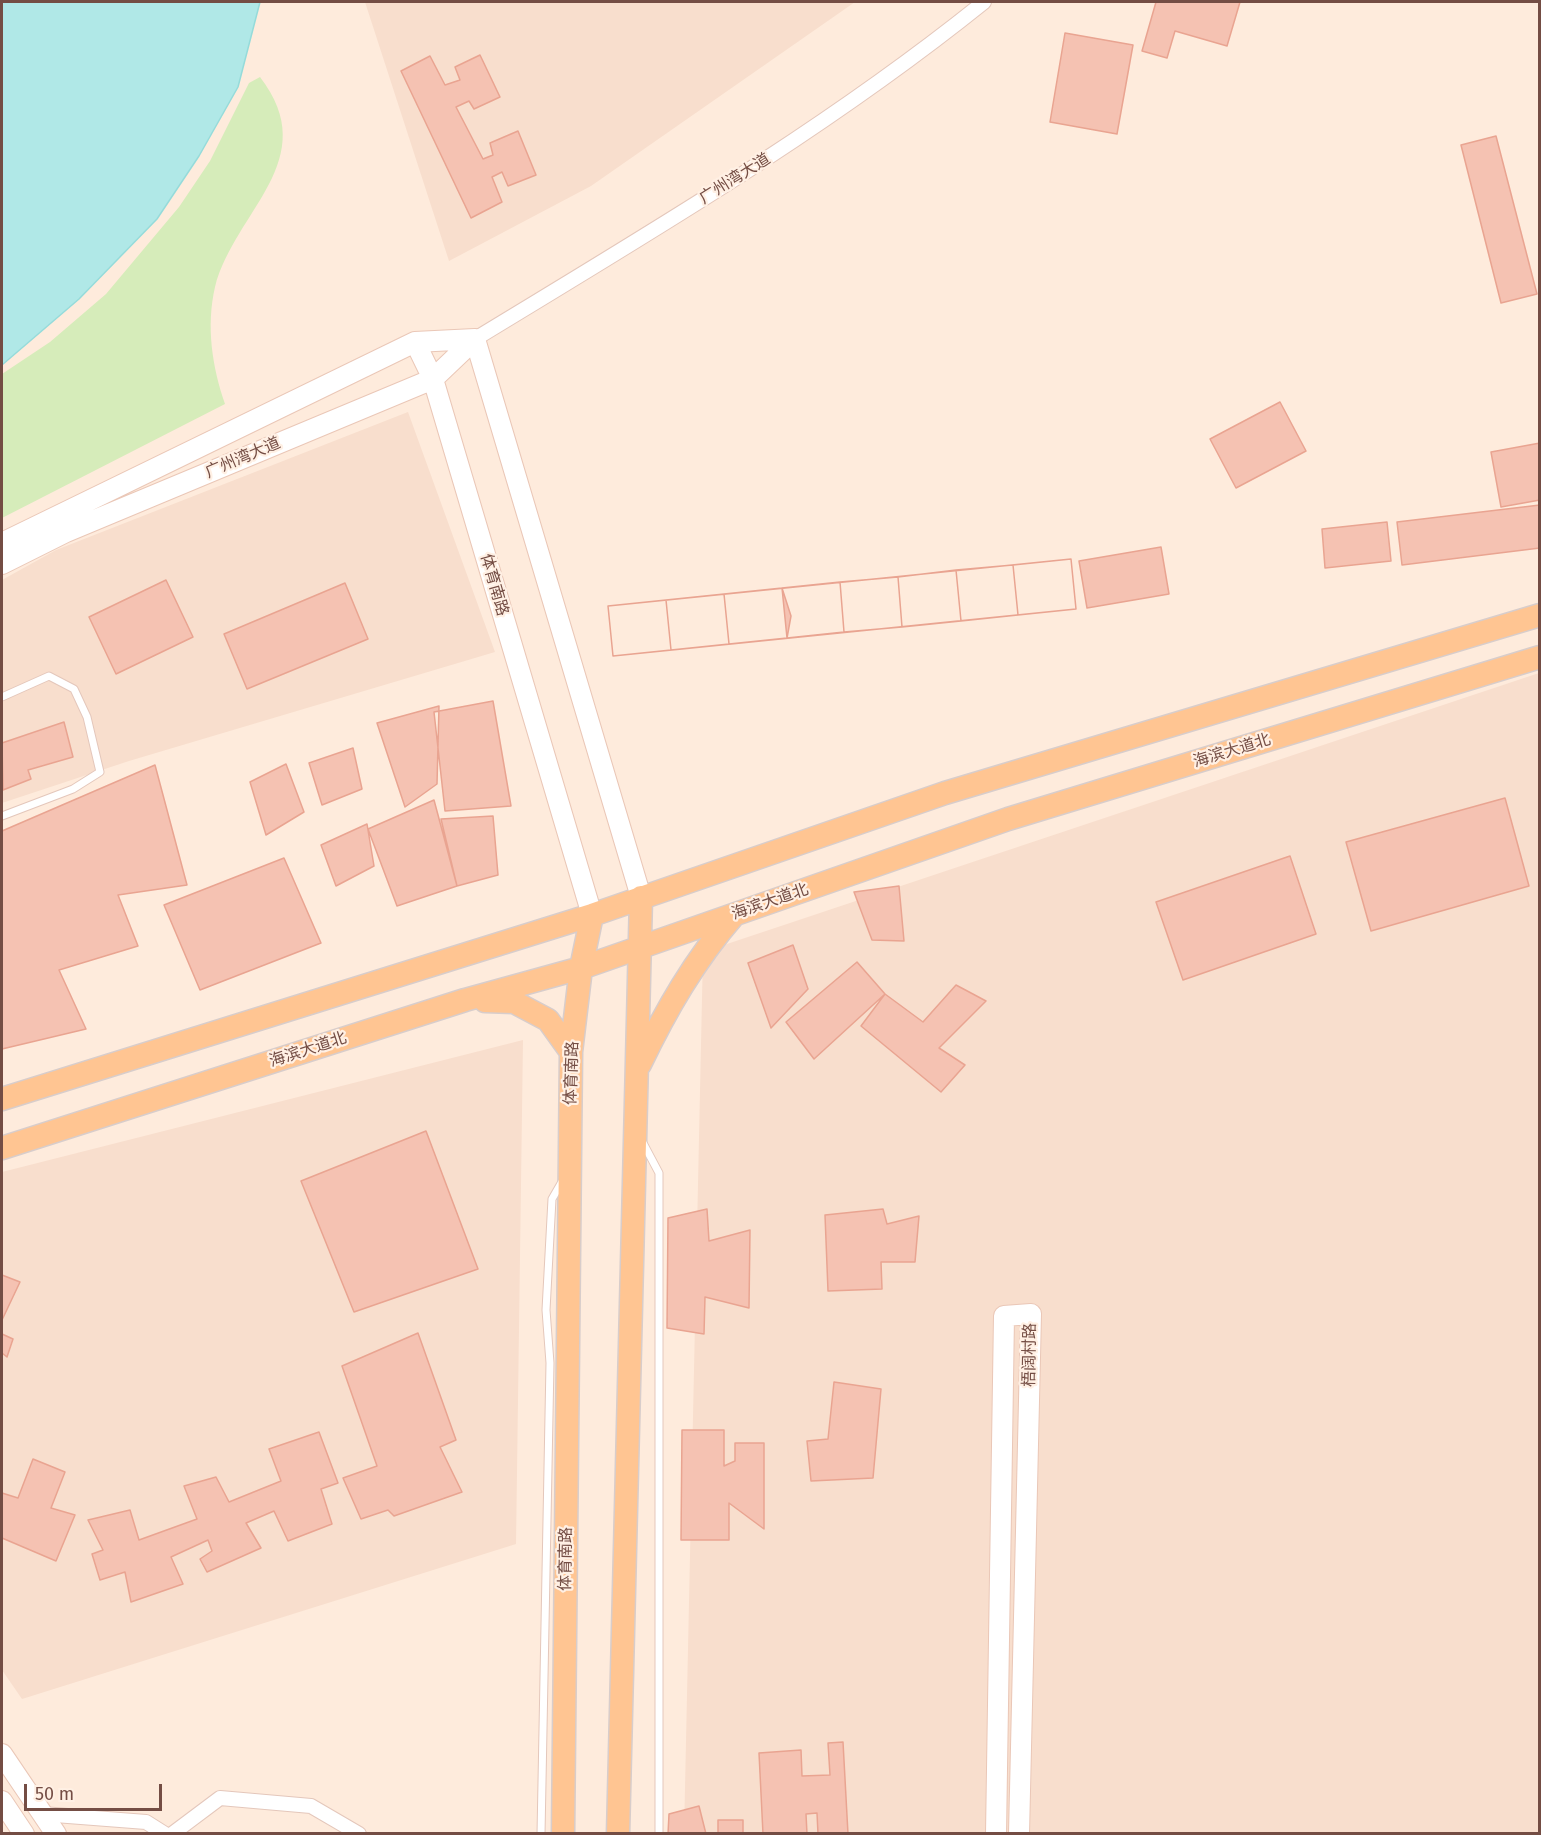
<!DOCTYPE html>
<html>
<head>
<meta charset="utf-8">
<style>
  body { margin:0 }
  #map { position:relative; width:1541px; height:1835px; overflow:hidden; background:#feebdc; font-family:"Fira Sans",sans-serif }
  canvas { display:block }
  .frame { position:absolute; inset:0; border:3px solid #744d44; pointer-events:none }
  .scale { position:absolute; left:24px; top:1784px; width:138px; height:27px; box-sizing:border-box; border:3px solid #744d44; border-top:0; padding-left:8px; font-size:18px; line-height:21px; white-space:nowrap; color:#744d44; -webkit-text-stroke:4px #fff0e4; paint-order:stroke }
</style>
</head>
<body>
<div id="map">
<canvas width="1541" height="1835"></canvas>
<div class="frame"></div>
<div class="scale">50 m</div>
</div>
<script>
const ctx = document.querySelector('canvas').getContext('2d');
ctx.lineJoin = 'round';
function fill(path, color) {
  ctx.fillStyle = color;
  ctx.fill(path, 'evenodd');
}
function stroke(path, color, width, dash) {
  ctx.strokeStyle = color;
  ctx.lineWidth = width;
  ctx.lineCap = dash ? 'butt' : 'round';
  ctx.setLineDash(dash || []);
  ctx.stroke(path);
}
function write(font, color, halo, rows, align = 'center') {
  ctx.font = font + ' "Fira Sans","Noto Sans SC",sans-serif';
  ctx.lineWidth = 4.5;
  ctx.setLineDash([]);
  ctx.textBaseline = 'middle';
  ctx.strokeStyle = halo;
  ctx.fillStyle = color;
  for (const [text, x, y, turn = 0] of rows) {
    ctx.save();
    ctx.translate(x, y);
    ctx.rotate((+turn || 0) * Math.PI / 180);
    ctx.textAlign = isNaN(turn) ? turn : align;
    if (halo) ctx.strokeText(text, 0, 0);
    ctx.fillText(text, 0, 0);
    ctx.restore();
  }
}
const residential = new Path2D(`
  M 365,2 L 855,2 L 591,186 L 449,261 Z
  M 408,412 L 495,652 L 129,761 L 2,803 L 2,580 L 56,550 Z
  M 1539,673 L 1539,1833 L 684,1834 L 703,952 Z
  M 523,1040 L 516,1544 L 22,1699 L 2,1670 L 2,1172 Z`);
const green = new Path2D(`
  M 260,77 C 324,160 235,210 215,287 C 206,326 212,366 225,404 L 2,518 L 2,374 L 50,342 L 106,294 L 179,207 L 210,161 L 249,83 Z`);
const water = new Path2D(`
  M 2,2 L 260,2 L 238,87 L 199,156 L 157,219 L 79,299 L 2,365 Z`);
const building = new Path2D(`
  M 1156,2 L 1240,2 L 1227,46 L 1175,31 L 1167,58 L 1142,51 Z
  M 1065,33 L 1133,45 L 1117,134 L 1050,122 Z
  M 480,55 L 500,97 L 474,109 L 469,101 L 456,107 L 483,159 L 493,155 L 490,143 L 518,131 L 536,175 L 508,186 L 502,172 L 492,177 L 502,202 L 471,218 L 401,71 L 430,56 L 445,85 L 460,80 L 455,67 Z
  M 1496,136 L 1537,294 L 1501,303 L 1461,145 Z
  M 1280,402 L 1306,451 L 1236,488 L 1210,439 Z
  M 1540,443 L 1540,500 L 1501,507 L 1491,452 Z
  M 1540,505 L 1540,548 L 1402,565 L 1397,522 Z
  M 1387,522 L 1391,561 L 1325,568 L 1322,529 Z
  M 1161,547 L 1169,594 L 1087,608 L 1079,561 Z
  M 1071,559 L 1076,609 L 1018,615 L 1013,565 Z
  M 1071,559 L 1076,609 L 613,656 L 608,606 Z
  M 1013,565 L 1018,615 L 961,621 L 956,570 Z
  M 956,570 L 961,621 L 902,627 L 898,577 Z
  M 898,577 L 902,627 L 844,632 L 840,582 Z
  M 166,580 L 193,637 L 116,674 L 89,617 Z
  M 840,582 L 844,632 L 787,638 L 791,616 L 782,588 Z
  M 345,583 L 368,639 L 247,689 L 224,634 Z
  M 782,588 L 787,638 L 729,644 L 724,594 Z
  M 724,594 L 729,644 L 671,650 L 666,600 Z
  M 666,600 L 671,650 L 613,656 L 608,606 Z
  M 493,701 L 511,806 L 445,811 L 434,712 Z
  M 439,706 L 437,784 L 405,807 L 377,723 Z
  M 64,722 L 73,757 L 28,770 L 31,779 L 3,790 L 2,743 Z
  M 353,748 L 362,789 L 322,805 L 309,763 Z
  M 286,764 L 304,812 L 266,835 L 250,782 Z
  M 155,765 L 187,885 L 118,895 L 138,946 L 59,970 L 86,1029 L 2,1049 L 2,831 Z
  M 1505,798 L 1529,886 L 1371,931 L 1346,842 Z
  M 434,800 L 457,886 L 397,906 L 368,829 Z
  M 493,816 L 498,875 L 457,886 L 441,819 Z
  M 367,824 L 374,866 L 336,886 L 321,845 Z
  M 1290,856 L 1316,934 L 1183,980 L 1156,902 Z
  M 284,858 L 321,943 L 200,990 L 164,905 Z
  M 899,886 L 904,941 L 872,940 L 854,892 Z
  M 793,945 L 808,989 L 771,1028 L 748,963 Z
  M 857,962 L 885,994 L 814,1059 L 786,1022 Z
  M 956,985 L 986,1001 L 939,1048 L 965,1065 L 941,1092 L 861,1026 L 885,994 L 923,1022 Z
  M 426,1131 L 478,1269 L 354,1312 L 301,1181 Z
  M 707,1209 L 709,1241 L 750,1230 L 749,1308 L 705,1297 L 704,1334 L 667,1328 L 668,1218 Z
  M 883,1209 L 887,1224 L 919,1216 L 915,1262 L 881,1262 L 882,1289 L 828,1291 L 825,1215 Z
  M 2,1275 L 20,1282 L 2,1320 Z
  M 418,1333 L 456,1440 L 440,1447 L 462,1492 L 394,1516 L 388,1510 L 361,1519 L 343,1478 L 377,1466 L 342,1366 Z
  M 2,1334 L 13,1339 L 7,1357 L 2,1353 Z
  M 834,1382 L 881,1389 L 873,1478 L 811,1481 L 807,1441 L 828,1439 Z
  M 682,1430 L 724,1430 L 724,1466 L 735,1461 L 735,1443 L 764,1443 L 764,1529 L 729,1503 L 729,1540 L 681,1540 Z
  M 319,1432 L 338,1483 L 321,1489 L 332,1524 L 288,1541 L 274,1511 L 246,1523 L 261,1548 L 207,1572 L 200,1559 L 212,1551 L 208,1540 L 171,1557 L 183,1584 L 131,1602 L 125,1572 L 100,1580 L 92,1554 L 103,1550 L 88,1520 L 130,1510 L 139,1540 L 197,1519 L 184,1486 L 216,1477 L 229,1502 L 281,1481 L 269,1449 Z
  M 33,1459 L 65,1472 L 51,1508 L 75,1515 L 56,1561 L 2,1538 L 2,1493 L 18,1498 Z
  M 843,1742 L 848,1834 L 818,1834 L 817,1813 L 806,1814 L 807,1834 L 763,1834 L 759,1753 L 801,1750 L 802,1776 L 830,1775 L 828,1743 Z
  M 699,1806 L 706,1834 L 668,1834 L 669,1814 Z
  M 718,1820 L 743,1820 L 743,1834 L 718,1834 Z`);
const lane = new Path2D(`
  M 2,697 L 49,676 L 74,689 L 87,717 L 100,772 L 73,789 L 2,816
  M 642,1141 L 659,1173 L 659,1834
  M 541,1834 L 550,1363 L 546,1310 L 552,1199 L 563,1180`);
const street = new Path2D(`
  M 475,339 C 649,233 825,130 984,2
  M 42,1814 L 146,1822 L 165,1834
  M 172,1834 L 220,1798 L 311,1806 L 359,1834`);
const secondary = new Path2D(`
  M 475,339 L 641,897
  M 415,342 L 433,379 L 592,915
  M 2,543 L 415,342 L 475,339
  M 2,564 L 66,532 L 433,379 L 475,339
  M 2,1754 L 56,1834
  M 2,1801 L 24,1834
  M 996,1834 L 1004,1316 L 1031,1314 L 1019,1834`);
const primary = new Path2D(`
  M 485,1001 L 514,1002 L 548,1020 L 571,1052
  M 640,1064 C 666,1010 694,961 734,915
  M 2,1099 L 592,915 L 945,793 L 1540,615
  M 2,1148 L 465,1000 L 581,968 L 1008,819 L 1540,657
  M 563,1834 L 571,1052 L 581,968 L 592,915
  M 618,1834 L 641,897`);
const streetNames = [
  ["广州湾大道",735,179,-32],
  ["广州湾大道",243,458,-23],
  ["体育南路",494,585,74],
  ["海滨大道北",1232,751,-17],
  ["海滨大道北",770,902,-19],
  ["海滨大道北",308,1050,-18],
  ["体育南路",572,1073,-88],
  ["梧阔村路",1030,1355,-89],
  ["体育南路",566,1559,-89]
];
fill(residential, '#f8decd');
fill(green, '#d6ecba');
fill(water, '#b0e8e7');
stroke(water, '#95dbda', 1.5);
fill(building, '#f5c2b2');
stroke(building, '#e9a491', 1.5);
stroke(lane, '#e4c7bb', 9);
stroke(street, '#e4c7bb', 16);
stroke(secondary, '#eac7b7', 22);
stroke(primary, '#d8cdcb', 25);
stroke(lane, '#fff', 7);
stroke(street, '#fff', 14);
stroke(secondary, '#fff', 20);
stroke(primary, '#ffc592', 22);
write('16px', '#744d44', '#fff0e4', streetNames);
</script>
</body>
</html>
